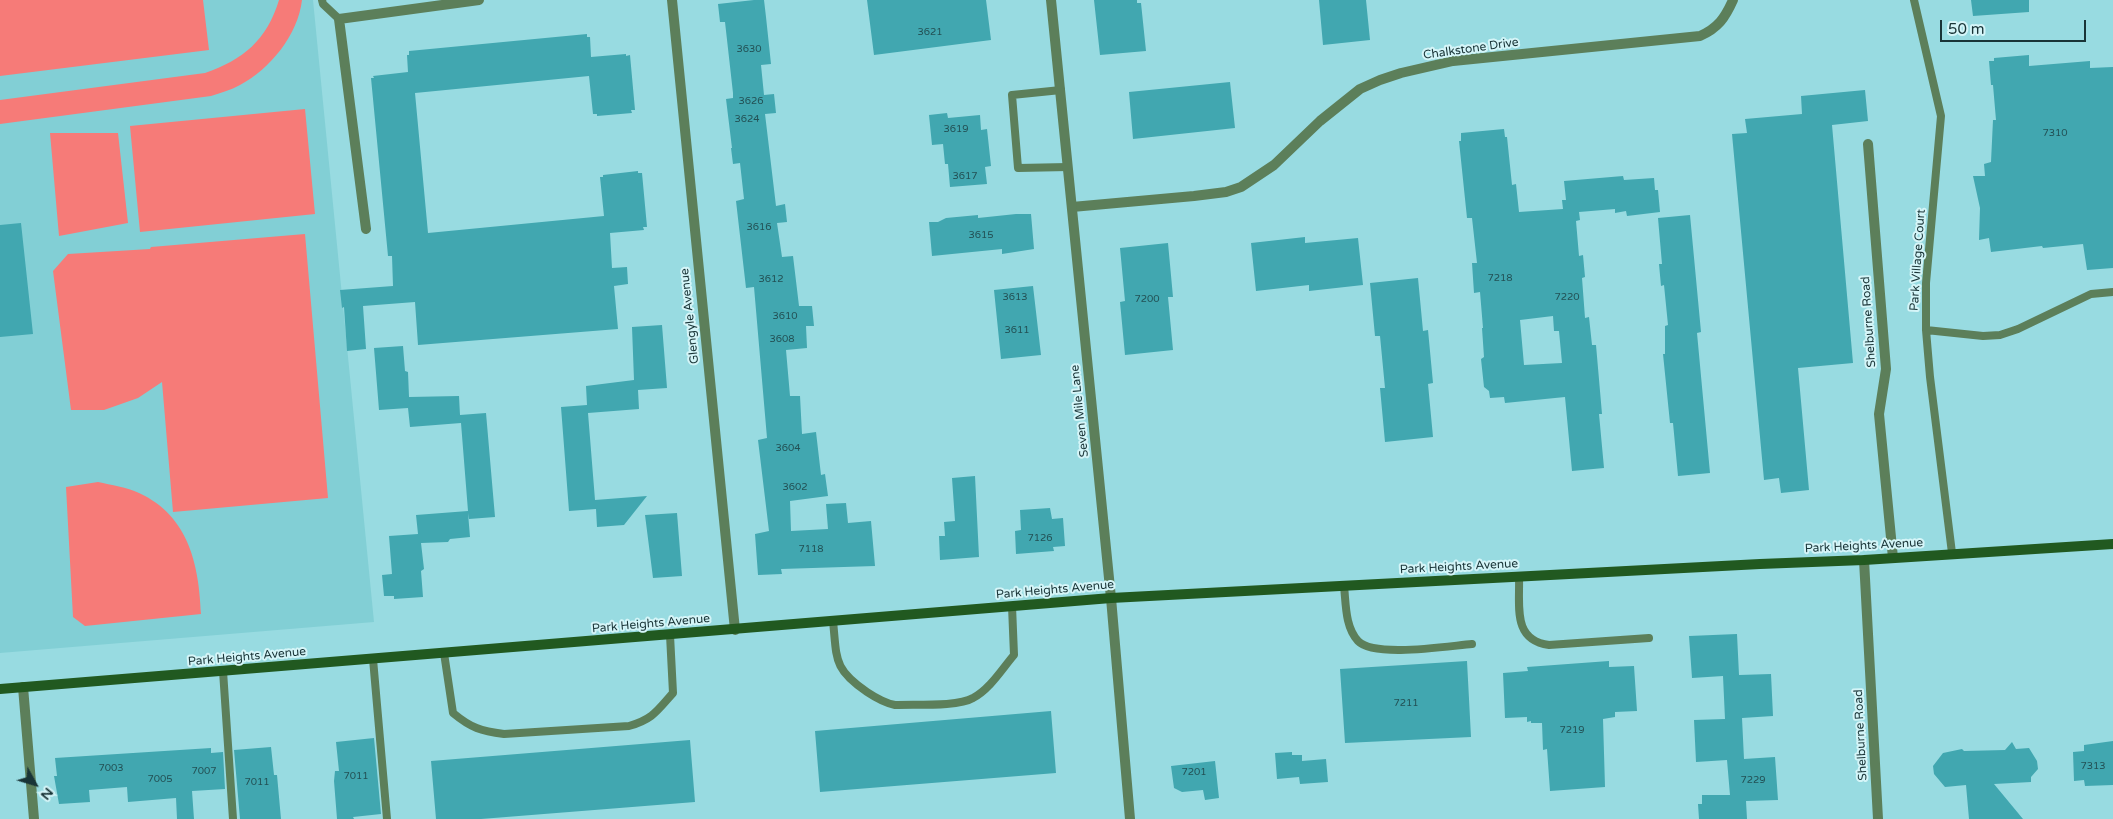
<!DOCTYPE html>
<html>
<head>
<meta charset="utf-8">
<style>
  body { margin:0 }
  #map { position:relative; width:2113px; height:819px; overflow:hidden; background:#98dbe1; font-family:"Varela Round",sans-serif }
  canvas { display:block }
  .north { position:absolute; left:10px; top:759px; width:50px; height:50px; -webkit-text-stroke:4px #d5f5f8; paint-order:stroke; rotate:129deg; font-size:14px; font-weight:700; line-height:20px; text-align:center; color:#193437 }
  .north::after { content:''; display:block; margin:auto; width:18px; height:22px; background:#193437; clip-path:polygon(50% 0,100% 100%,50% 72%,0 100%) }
  .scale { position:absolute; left:1940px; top:20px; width:146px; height:22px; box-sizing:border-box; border:2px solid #193437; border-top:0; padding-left:6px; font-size:15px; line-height:18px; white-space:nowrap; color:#193437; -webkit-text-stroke:4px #d5f5f8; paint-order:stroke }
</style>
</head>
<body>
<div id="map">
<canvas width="2113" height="819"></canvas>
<div class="north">N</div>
<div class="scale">50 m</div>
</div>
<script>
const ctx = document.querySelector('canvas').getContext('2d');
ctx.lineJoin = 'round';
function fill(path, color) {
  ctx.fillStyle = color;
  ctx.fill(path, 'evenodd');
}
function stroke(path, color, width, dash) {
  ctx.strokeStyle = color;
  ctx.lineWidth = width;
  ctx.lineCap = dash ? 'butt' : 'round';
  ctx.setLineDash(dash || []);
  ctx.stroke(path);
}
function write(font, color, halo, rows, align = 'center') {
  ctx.font = font + ' "Varela Round",sans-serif';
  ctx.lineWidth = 4;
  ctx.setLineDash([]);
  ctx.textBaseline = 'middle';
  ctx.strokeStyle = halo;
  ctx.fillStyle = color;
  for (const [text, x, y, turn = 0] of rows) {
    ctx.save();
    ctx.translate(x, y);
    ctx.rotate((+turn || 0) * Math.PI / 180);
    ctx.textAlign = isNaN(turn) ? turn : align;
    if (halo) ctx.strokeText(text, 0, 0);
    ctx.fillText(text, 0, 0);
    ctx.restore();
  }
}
const built = new Path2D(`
  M 0,0 L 313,0 L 374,622 L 0,653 Z`);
const green = new Path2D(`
  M 0,0 L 203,0 L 209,50 L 0,76 Z
  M 279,0 L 302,0 C 298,35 270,69 240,85 C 231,90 220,93 211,96 L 0,124 L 0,100 L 205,73 C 243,60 267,40 279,0 Z
  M 305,109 L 315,214 L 140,232 L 130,126 Z
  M 50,133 L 118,133 L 128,223 L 59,236 Z
  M 305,234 L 328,498 L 173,512 L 162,382 L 138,398 L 104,410 L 71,410 L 53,271 L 68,254 L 150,249 L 151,247 Z
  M 98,482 C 111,485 127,487 139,493 C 189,516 199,565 201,614 L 85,626 L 73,617 L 66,487 Z`);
const building = new Path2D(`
  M 754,0 L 764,0 L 766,17 L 771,64 L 761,65 L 764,95 L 774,94 L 776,113 L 765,114 L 776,206 L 785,204 L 787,222 L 777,223 L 782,257 L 793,256 L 799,306 L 812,306 L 814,326 L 806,326 L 807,348 L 786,350 L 790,396 L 800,396 L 802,434 L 816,432 L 821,475 L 825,474 L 828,496 L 790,501 L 791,531 L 828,529 L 826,504 L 846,503 L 848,523 L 871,521 L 875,566 L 781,569 L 782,574 L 758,575 L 755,534 L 769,531 L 758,440 L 767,438 L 754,287 L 746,288 L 736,201 L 744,199 L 740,163 L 733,164 L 731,148 L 732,148 L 726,99 L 733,98 L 733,93 L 725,22 L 720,22 L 718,4 Z
  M 867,0 L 986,0 L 991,40 L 874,55 Z
  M 1094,0 L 1137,0 L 1137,3 L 1141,3 L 1146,51 L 1100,55 Z
  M 1319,0 L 1366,0 L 1370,40 L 1323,45 Z
  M 1971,0 L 2029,0 L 2029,12 L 1973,16 Z
  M 587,34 L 587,37 L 590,37 L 591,57 L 626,54 L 626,56 L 630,55 L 635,110 L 631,110 L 632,113 L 597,116 L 597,114 L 593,114 L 589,76 L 415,93 L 428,233 L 604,216 L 600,177 L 603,177 L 603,175 L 638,171 L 638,173 L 642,173 L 647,227 L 643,227 L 644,230 L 610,233 L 612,268 L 627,267 L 628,284 L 614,286 L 618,329 L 418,345 L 415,302 L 363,306 L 366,349 L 347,351 L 344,307 L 342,308 L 340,290 L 393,286 L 392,256 L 388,256 L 371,78 L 374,78 L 373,76 L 408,72 L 407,55 L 409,55 L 409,51 Z
  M 2029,55 L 2029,66 L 2090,61 L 2090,68 L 2113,67 L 2113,268 L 2087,270 L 2083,244 L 2043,248 L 2042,246 L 1991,252 L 1989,238 L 1979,240 L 1980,208 L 1973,176 L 1985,176 L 1984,164 L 1991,162 L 1993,120 L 1996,120 L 1993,85 L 1991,85 L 1989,61 L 1994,61 L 1994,58 Z
  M 1230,82 L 1235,128 L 1133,139 L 1129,92 Z
  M 1865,90 L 1868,121 L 1832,125 L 1853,363 L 1798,368 L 1809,490 L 1781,493 L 1779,478 L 1764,480 L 1732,134 L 1747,133 L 1745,119 L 1802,114 L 1801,96 Z
  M 947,113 L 948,118 L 980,115 L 981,130 L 987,129 L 991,166 L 985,167 L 987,184 L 950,187 L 948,164 L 945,164 L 943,144 L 932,145 L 929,115 Z
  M 1504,129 L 1505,137 L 1507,137 L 1512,185 L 1516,184 L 1519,212 L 1563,209 L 1562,200 L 1566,200 L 1564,181 L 1623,176 L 1624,180 L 1654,178 L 1655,190 L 1658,190 L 1660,212 L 1627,216 L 1626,211 L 1615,213 L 1615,209 L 1579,212 L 1580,220 L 1576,221 L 1579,256 L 1583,255 L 1585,277 L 1582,278 L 1585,318 L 1589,317 L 1592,345 L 1596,345 L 1602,414 L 1599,414 L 1604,468 L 1572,471 L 1565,397 L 1505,403 L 1504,397 L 1490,398 L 1489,391 L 1484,387 L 1481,359 L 1484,357 L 1482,328 L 1483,328 L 1480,292 L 1474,293 L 1472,263 L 1477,263 L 1472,218 L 1467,218 L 1459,141 L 1461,141 L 1461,133 ZM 1553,316 L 1554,331 L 1559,331 L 1562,363 L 1524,365 L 1520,320 Z
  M 1016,214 L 1031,214 L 1034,249 L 1002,254 L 1002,249 L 932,256 L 929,222 L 938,222 L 946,218 L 978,215 L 978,218 Z
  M 1690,215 L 1701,332 L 1697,333 L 1710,473 L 1678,476 L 1673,423 L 1670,423 L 1663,354 L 1665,354 L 1665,326 L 1668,325 L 1664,285 L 1661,286 L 1659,264 L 1662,264 L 1658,218 Z
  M 21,223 L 33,334 L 0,337 L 0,225 Z
  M 1305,237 L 1305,243 L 1358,238 L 1363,285 L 1309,291 L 1309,285 L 1256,291 L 1251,243 Z
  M 1168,243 L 1173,297 L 1168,297 L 1173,350 L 1125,355 L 1120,302 L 1125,301 L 1120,248 Z
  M 1418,278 L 1423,331 L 1428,330 L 1433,383 L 1428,384 L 1433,437 L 1385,442 L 1380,388 L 1385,388 L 1380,336 L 1375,336 L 1370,283 Z
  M 1033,286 L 1041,355 L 1001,359 L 994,290 Z
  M 662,325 L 667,388 L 638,390 L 639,409 L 588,413 L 595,500 L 647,496 L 624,525 L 597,527 L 596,509 L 569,511 L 561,407 L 587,405 L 586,386 L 634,380 L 632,327 Z
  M 403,346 L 405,371 L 408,372 L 409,397 L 459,396 L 460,415 L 486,413 L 495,517 L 469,519 L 468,513 L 470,537 L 450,539 L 448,542 L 421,543 L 424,569 L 421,571 L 423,597 L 394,599 L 394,596 L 384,596 L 382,575 L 392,574 L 389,536 L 418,534 L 416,515 L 468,511 L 461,423 L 410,427 L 408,408 L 379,410 L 374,348 Z
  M 975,476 L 979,557 L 940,560 L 939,536 L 945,536 L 944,522 L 955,521 L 952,478 Z
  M 1050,508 L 1052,519 L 1063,518 L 1065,546 L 1053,547 L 1054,551 L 1016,554 L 1015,531 L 1021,530 L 1020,510 Z
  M 677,513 L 682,576 L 653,578 L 645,515 Z
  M 1737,634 L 1739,675 L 1771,674 L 1773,716 L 1742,718 L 1744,759 L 1775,757 L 1778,800 L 1746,801 L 1747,819 L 1699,819 L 1698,804 L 1702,804 L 1702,795 L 1730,795 L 1727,760 L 1696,762 L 1694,720 L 1725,719 L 1723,676 L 1692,678 L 1689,636 Z
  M 1467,661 L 1471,737 L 1345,743 L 1340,669 Z
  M 1609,661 L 1609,667 L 1634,666 L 1637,711 L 1615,712 L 1615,717 L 1603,719 L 1605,787 L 1550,791 L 1547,749 L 1543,750 L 1542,723 L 1531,723 L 1531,721 L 1527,722 L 1527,717 L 1505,718 L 1503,673 L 1528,671 L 1527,667 Z
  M 1051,711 L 1056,773 L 820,792 L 815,731 Z
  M 374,738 L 381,814 L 353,817 L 354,819 L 337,819 L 334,781 L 335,771 L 339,771 L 336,742 Z
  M 690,740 L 695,802 L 481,819 L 436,819 L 431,761 Z
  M 2113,741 L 2113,785 L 2085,786 L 2084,780 L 2074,781 L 2073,752 L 2084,751 L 2084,745 Z
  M 2012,742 L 2016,749 L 2029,748 L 2037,761 L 2038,769 L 2031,777 L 2031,782 L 1994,784 L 2023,819 L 1969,819 L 1966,785 L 1945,787 L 1934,774 L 1933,766 L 1943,753 L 1962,749 L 1964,751 L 2005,750 Z
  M 271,747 L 274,775 L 277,775 L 281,819 L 240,819 L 234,750 Z
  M 211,748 L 211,753 L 223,752 L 225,789 L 192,791 L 194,819 L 177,819 L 176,798 L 128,802 L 127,787 L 89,790 L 90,802 L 59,804 L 54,776 L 57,776 L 55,758 Z
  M 1292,752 L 1292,755 L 1302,755 L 1302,761 L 1326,759 L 1328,782 L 1300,784 L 1299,777 L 1277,779 L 1275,753 Z
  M 1215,761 L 1219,798 L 1205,800 L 1203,790 L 1182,792 L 1174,788 L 1171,766 Z`);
const service = new Path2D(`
  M 322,0 L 323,4 L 339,19
  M 1914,0 L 1941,116 L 1926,283 L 1926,330 L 1930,377 L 1952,553
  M 1061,90 L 1012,95 L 1018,168 L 1068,167
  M 1926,330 L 1983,336 L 2000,335 L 2018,329 L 2091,294 L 2113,292
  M 1519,577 C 1520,606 1512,640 1549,645 L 1649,638
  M 1344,586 C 1346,604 1345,627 1358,641 C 1374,658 1448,646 1472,644
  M 833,621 C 837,659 833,669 867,692 C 876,698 884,703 895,705 C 914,704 958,707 973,698 C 990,689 1002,669 1014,655 L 1012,606
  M 444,653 L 453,713 C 471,728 481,731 504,734 L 629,726 C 653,719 657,711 673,693 L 670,635
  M 373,659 L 387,819
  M 223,671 L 233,819`);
const minor = new Path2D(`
  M 672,0 L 735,630
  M 1868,144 L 1886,369 L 1879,414 L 1893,558
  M 1072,207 L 1194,196 L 1226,192 L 1241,187 L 1274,165 L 1320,121 L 1360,89 L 1380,80 L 1401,73 L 1453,61 L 1700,36 C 1718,28 1725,18 1733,0
  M 366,229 L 339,19 L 479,0
  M 1864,560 L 1878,819
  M 23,687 L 34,819`);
const tertiary = new Path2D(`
  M 1051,0 L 1111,598 L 1130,819`);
const secondary = new Path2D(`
  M 0,689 L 1111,598 L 1760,564 L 1864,560 L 2113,544`);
const numberNames = [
  ["3621",930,32],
  ["3630",749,49],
  ["3626",751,101],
  ["3624",747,119],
  ["3619",956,129],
  ["7310",2055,133],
  ["3617",965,176],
  ["3616",759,227],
  ["3615",981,235],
  ["7218",1500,278],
  ["3612",771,279],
  ["3613",1015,297],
  ["7220",1567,297],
  ["7200",1147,299],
  ["3610",785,316],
  ["3611",1017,330],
  ["3608",782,339],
  ["3604",788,448],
  ["3602",795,487],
  ["7126",1040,538],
  ["7118",811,549],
  ["7211",1406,703],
  ["7219",1572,730],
  ["7313",2093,766],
  ["7003",111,768],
  ["7007",204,771],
  ["7201",1194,772],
  ["7011",356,776],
  ["7005",160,779],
  ["7229",1753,780],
  ["7011",257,782]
];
const streetNames = [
  ["Chalkstone Drive",1471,49,-8],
  ["Park Village Court",1918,260,-86],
  ["Glengyle Avenue",690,316,-96],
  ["Shelburne Road",1869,322,-94],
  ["Seven Mile Lane",1080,411,-96],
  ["Park Heights Avenue",1864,546,-3],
  ["Park Heights Avenue",1459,567,-3],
  ["Park Heights Avenue",1055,590,-5],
  ["Park Heights Avenue",651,624,-5],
  ["Park Heights Avenue",247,657,-5],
  ["Shelburne Road",1861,735,-93]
];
fill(built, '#82cfd5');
fill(green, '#f67b78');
fill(building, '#41a7b0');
stroke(service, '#5c7f5a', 8);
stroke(minor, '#5c7f5a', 10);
stroke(tertiary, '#5c7f5a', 10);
stroke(secondary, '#215920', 10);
write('10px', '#235155', null, numberNames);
write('12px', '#193437', '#d5f5f8', streetNames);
</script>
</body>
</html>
